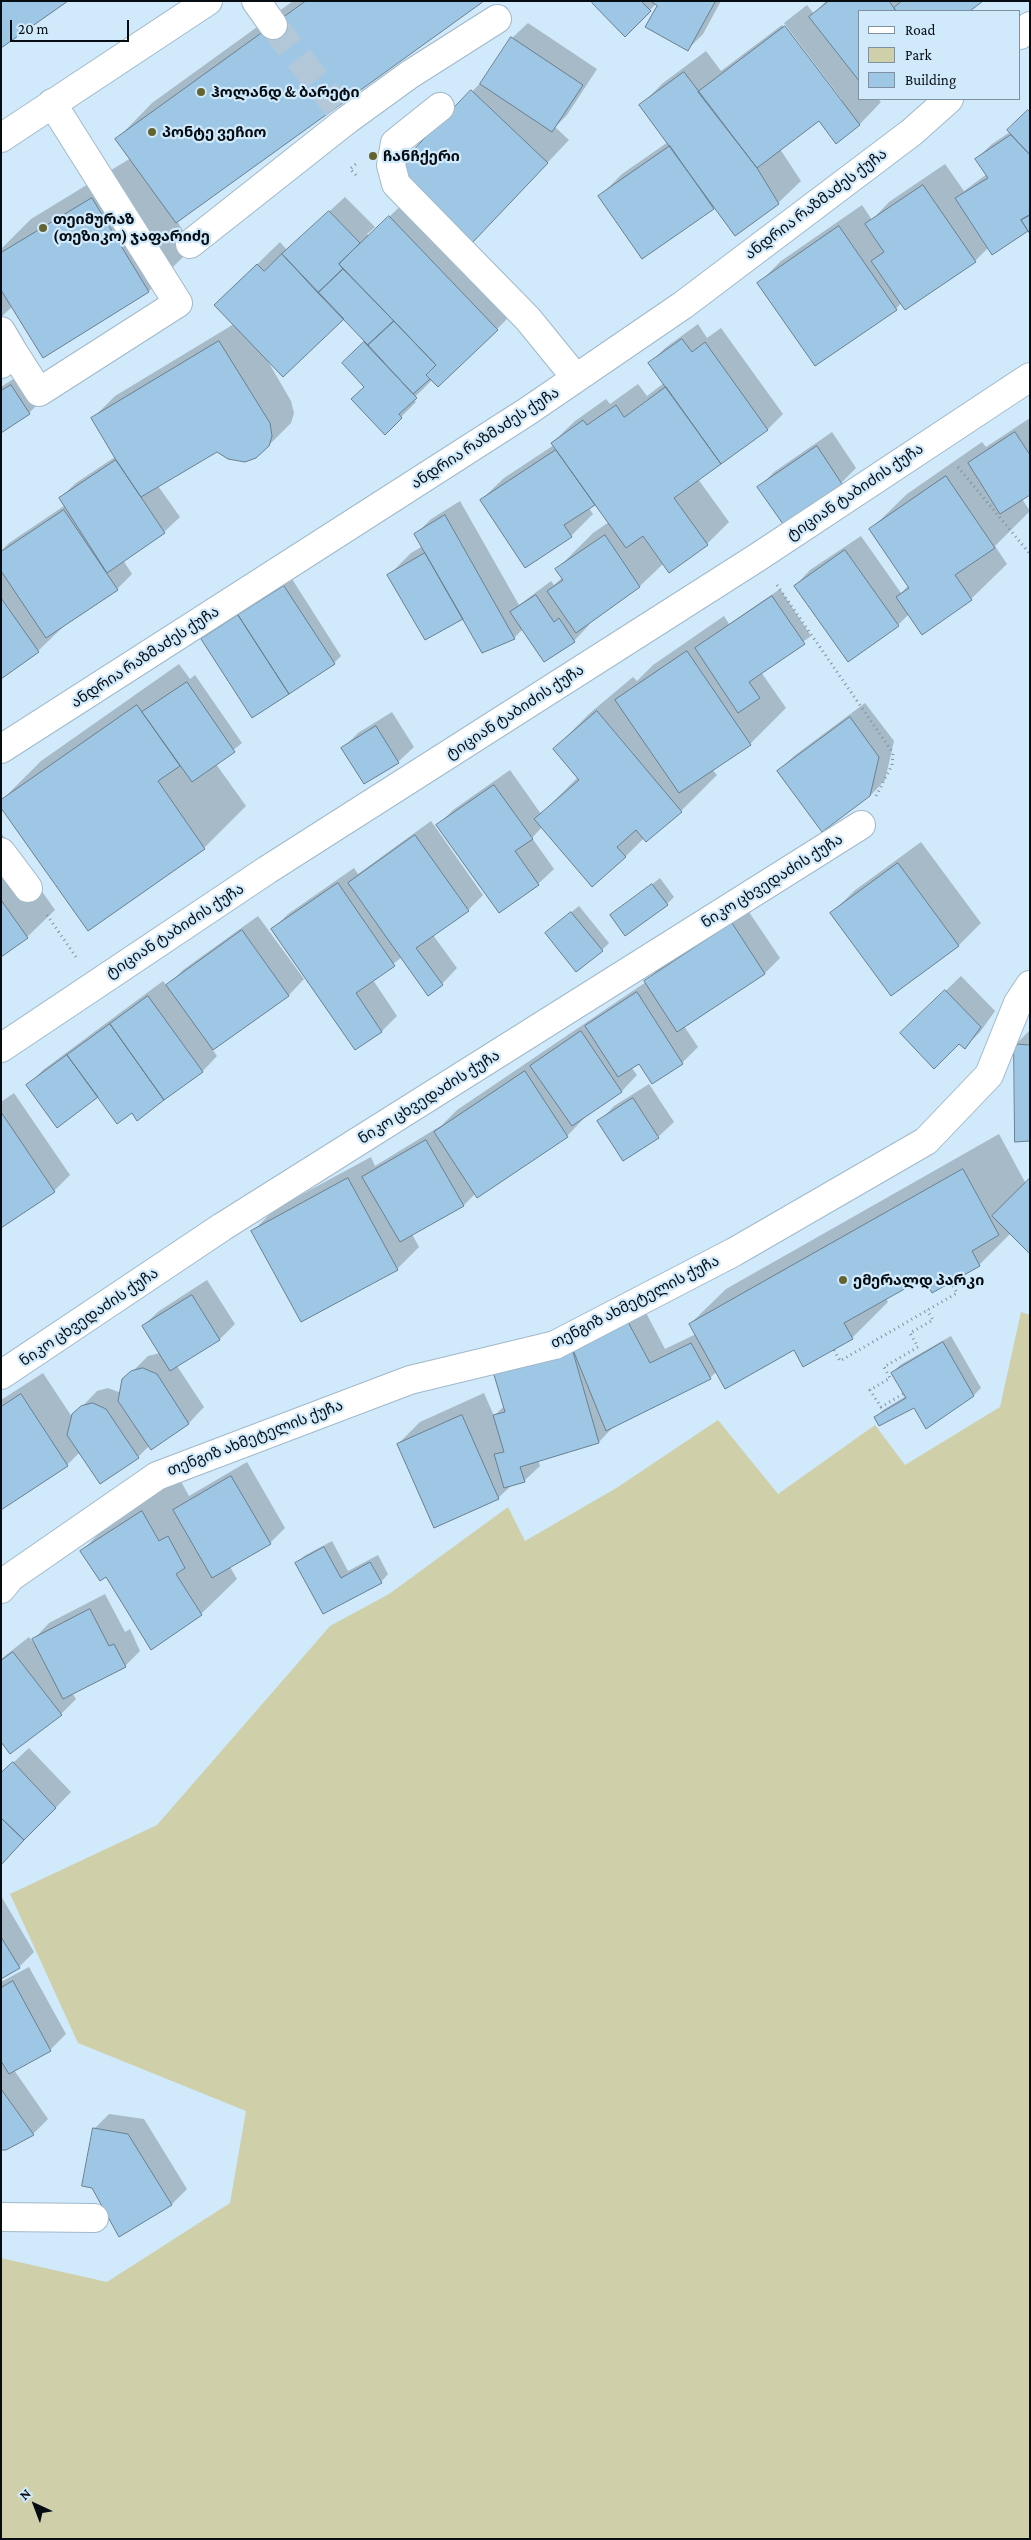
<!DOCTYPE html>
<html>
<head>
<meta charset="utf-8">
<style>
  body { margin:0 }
  #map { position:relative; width:1031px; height:2540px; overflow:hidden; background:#d0e9fb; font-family:"Crimson Pro",serif }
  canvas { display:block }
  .frame { position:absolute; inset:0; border:2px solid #050d13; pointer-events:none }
  .legend { position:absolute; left:858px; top:10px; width:162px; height:90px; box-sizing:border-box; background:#d0e9fb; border:1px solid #7f919e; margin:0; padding:6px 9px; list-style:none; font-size:15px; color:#050d13 }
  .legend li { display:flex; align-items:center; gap:10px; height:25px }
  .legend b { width:25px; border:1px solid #7f919e }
  .north { position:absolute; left:10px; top:2480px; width:50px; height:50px; -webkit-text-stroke:4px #d0e9fb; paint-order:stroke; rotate:317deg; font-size:14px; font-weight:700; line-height:20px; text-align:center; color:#050d13 }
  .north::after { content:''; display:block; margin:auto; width:18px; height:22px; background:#050d13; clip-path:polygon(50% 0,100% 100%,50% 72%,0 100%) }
  .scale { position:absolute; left:10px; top:20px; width:119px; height:22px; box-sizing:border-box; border:2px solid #050d13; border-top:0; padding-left:6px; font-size:15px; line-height:18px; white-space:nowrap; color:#050d13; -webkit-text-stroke:4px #d0e9fb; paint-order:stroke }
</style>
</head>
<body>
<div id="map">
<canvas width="1031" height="2540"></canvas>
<div class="frame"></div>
<ul class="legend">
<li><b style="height:6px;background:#fff"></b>Road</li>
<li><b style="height:14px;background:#cfd0aa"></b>Park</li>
<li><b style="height:14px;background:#9ec7e5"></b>Building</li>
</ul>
<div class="north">N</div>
<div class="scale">20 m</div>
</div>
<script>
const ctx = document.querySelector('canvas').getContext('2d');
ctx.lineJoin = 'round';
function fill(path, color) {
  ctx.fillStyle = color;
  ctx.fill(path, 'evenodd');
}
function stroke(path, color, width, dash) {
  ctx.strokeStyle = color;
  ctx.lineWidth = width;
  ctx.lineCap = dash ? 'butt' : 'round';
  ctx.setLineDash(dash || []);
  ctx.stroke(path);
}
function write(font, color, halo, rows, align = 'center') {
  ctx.font = font + ' "Crimson Pro","Noto Sans Georgian",serif';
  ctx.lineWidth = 4.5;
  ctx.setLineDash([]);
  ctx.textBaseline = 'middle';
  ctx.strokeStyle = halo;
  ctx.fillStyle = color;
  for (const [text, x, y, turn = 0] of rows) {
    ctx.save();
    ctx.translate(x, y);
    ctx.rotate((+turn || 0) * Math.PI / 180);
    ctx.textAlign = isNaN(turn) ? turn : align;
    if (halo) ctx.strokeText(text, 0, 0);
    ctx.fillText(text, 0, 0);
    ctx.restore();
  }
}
const green = new Path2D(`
  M 1021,1312 L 1030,1315 L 1030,2539 L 1,2539 L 1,2258 L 107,2282 L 230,2203 L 246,2111 L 78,2043 L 10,1894 L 157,1825 L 330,1626 L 389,1594 L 508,1507 L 525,1541 L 618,1487 L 718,1420 L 778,1494 L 875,1425 L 905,1465 L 1000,1407 Z`);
const shadow = new Path2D(`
  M 293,1 L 482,1 L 177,221 L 193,247 L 149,291 L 44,356 L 13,306 L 1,317 L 1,249 L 31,219 L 131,158 L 117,139 L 152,103 Z
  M 595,1 L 721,1 L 703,34 L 688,49 L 658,5 L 656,4 L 625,35 Z
  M 826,1 L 981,1 L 968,11 L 860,11 L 860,99 L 878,99 L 881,102 L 859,125 L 819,119 L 780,149 L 801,181 L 778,203 L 735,235 L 714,207 L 643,257 L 600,196 L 622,174 L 668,142 L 641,105 L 663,83 L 706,51 L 721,71 L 782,25 L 840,102 L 842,100 L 784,23 L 807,5 L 814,14 Z
  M 528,23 L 597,69 L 567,115 L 555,127 L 569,140 L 494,219 L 397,170 L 488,75 L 512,38 Z
  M 1030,109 L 1030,231 L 1028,230 L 993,253 L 989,247 L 975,261 L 901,303 L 896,309 L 759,283 L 781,261 L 862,205 L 872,220 L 889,202 L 945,164 L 964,191 L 987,174 L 976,159 L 992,144 L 1010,132 L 1008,130 Z
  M 412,195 L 519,307 L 497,329 L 432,380 L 413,399 L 416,402 L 385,433 L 365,386 L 344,363 L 365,342 L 343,318 L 266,358 L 291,401 L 294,413 L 291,423 L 268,446 L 217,450 L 158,486 L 180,517 L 164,532 L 123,560 L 132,574 L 117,589 L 66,624 L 38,651 L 1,677 L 1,551 L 9,543 L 64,506 L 60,498 L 76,483 L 115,457 L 93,418 L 115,396 L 234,324 L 238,283 L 280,242 L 287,250 L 345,197 L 375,227 L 367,234 L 369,236 ZM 335,258 L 437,365 L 334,260 Z
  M 698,324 L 707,338 L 721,328 L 783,414 L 768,429 L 698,479 L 729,522 L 707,544 L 664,563 L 640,586 L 587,623 L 589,625 L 574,641 L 523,629 L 514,638 L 463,617 L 389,575 L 411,553 L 423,546 L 416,534 L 431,519 L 460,501 L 519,605 L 551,581 L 554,585 L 563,577 L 557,569 L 593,533 L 609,522 L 595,503 L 589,508 L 593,514 L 571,536 L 481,500 L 504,478 L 554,445 L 552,443 L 575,421 L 606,399 L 610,404 L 638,384 L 647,396 L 664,383 L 650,363 L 665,348 Z
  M 27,370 L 44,398 L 29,413 L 1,432 L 1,387 Z
  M 1030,418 L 1030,494 L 1022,499 L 1030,511 L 995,546 L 1007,564 L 971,599 L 909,614 L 898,625 L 795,586 L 810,570 L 861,536 L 901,593 L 909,585 L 871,529 L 907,494 L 982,442 L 986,447 Z
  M 832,432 L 856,468 L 841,483 L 759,487 L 774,472 Z
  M 292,579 L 341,656 L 334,663 L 203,639 L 210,632 Z
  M 780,589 L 811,636 L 761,672 L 786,708 L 750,744 L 712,769 L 717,775 L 681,811 L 646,841 L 644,838 L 625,857 L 542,827 L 532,838 L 554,869 L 538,884 L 499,912 L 438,825 L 453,810 L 510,770 L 541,814 L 578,777 L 554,749 L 590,713 L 633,677 L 637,681 L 653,665 L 724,616 L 729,624 Z
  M 179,664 L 190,679 L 195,675 L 242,743 L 216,764 L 246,806 L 204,848 L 1,801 L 41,761 Z
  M 865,703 L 894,741 L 885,780 L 870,796 L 778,771 L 794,756 Z
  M 392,712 L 414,747 L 398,762 L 364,782 L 343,748 L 358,733 Z
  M 431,821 L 483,895 L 468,910 L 433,935 L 457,968 L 442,984 L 402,957 L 373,980 L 397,1016 L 382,1031 L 355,1049 L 273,929 L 288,914 L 354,868 L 358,874 Z
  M 1,833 L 55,910 L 27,937 L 1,956 Z
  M 921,842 L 981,923 L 959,945 L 892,994 L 832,913 L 854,891 Z
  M 660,878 L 674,897 L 667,904 L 612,916 Z
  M 579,906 L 609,943 L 602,950 L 554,926 Z
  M 747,909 L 780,958 L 765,973 L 684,1026 L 698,1047 L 682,1063 L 652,1082 L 639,1062 L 631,1067 L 637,1075 L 622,1091 L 589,1113 L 567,1136 L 478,1196 L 476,1193 L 464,1205 L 412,1234 L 419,1247 L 397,1269 L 253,1231 L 275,1209 L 371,1157 L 375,1166 L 442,1125 L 457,1110 L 646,982 L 661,966 Z
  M 258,916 L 304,979 L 289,995 L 212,1049 L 217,1056 L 202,1072 L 132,1111 L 99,1096 L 28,1085 L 43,1070 L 163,981 L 167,986 L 183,970 Z
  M 961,976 L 995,1011 L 980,1032 L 965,1047 L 959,1042 L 902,1033 Z
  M 1030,1030 L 1030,1140 L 1016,1044 Z
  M 649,1084 L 674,1122 L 658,1137 L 599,1122 L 614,1106 Z
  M 14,1093 L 70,1175 L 54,1191 L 1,1227 L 1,1102 Z
  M 999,1134 L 1026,1184 L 1011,1233 L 979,1265 L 924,1277 L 886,1298 L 888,1302 L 852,1338 L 794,1348 L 717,1371 L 710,1378 L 614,1426 L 599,1442 L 538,1460 L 540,1466 L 524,1481 L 512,1485 L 498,1498 L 398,1444 L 420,1422 L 484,1393 L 494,1416 L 504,1406 L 494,1369 L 643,1307 L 665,1349 L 696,1334 L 690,1324 L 726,1289 Z
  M 207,1280 L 235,1324 L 220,1339 L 177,1366 L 204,1407 L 189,1423 L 151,1448 L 149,1446 L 138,1457 L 80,1452 L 67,1465 L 1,1508 L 1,1400 L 43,1373 L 72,1417 L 97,1391 L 108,1388 L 121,1393 L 124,1380 L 148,1356 L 160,1353 L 143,1326 L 159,1311 Z
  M 951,1336 L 981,1388 L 973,1396 L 914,1406 L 876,1417 L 883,1410 L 906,1396 L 892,1373 L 900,1365 Z
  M 247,1462 L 285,1528 L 270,1543 L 230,1567 L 237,1579 L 201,1614 L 82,1551 L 117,1515 L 178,1476 L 189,1496 Z
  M 332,1541 L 348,1571 L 378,1555 L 388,1574 L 381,1582 L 323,1613 L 297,1563 L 304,1556 Z
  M 105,1594 L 125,1632 L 130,1629 L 140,1651 L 125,1666 L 72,1693 L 76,1699 L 61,1714 L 11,1752 L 1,1740 L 1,1659 L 29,1637 L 36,1646 L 34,1639 L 49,1623 Z
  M 29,1748 L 71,1792 L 1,1864 L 1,1774 Z
  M 1,1896 L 34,1952 L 19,1967 L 1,1977 Z
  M 29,1967 L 66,2034 L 50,2050 L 14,2070 L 48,2119 L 33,2134 L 1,2149 L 1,1982 Z
  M 109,2114 L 144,2119 L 187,2189 L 172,2204 L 120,2235 L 94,2129 Z`);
const building = new Path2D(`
  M 1,1 L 68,1 L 1,48 Z
  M 306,1 L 484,1 L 176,223 L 115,139 Z
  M 593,1 L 641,1 L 651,11 L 625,37 L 592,3 Z
  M 651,1 L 713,1 L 715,2 L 688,51 L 645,27 L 657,6 Z
  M 829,1 L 889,1 L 896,11 L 860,11 L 860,82 L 809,17 Z
  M 902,1 L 983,1 L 970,11 L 896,11 L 894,8 Z
  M 785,26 L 860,125 L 836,144 L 819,121 L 757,168 L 698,92 Z
  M 511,37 L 583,85 L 552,132 L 480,84 Z
  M 684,72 L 757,168 L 779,204 L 735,236 L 639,105 Z
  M 471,90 L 548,163 L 472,243 L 395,170 Z
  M 1028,110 L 1030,112 L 1030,155 L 1007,130 Z
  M 1011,135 L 1030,155 L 1030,215 L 1021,220 L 1028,231 L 992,255 L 955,198 L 988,178 L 975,159 Z
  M 670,146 L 714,209 L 642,259 L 598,196 Z
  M 923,185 L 976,262 L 905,310 L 871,261 L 884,252 L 865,224 Z
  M 92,198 L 149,292 L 43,358 L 1,290 L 1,253 Z
  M 329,211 L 360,243 L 339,264 L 343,269 L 318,293 L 282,254 Z
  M 1030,215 L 1030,234 L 1021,220 Z
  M 389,216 L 498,330 L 438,387 L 426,375 L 436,365 L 339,264 Z
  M 839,226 L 897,310 L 815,366 L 757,283 Z
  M 282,254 L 344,319 L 283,377 L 214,305 L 257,264 L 264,271 Z
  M 343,269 L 394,321 L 368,345 L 318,293 Z
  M 394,321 L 436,365 L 426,375 L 430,379 L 413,394 L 368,345 Z
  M 682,339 L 692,352 L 705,342 L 768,430 L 721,464 L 648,363 Z
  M 219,341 L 270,423 L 272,436 L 269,446 L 256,458 L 245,462 L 228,459 L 217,452 L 141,497 L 116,460 L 91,418 Z
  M 364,342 L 417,398 L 399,414 L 402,418 L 385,435 L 351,399 L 364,387 L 342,363 Z
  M 11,385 L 30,414 L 1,433 L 1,391 Z
  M 666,387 L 721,464 L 674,498 L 708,545 L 669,573 L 643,536 L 626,548 L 551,443 L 583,420 L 587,425 L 616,405 L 624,417 Z
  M 1015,432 L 1030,455 L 1030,495 L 1000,514 L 968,463 Z
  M 817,446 L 842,484 L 783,524 L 757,487 Z
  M 556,450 L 595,505 L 564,525 L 572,537 L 525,568 L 480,500 Z
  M 116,460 L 165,533 L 107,573 L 59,498 Z
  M 946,476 L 995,548 L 955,575 L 972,600 L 922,635 L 896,597 L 909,588 L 869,529 Z
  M 64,510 L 118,590 L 46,638 L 1,571 L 1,552 Z
  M 445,515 L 515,639 L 482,653 L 414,534 Z
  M 605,535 L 640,587 L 576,633 L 547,591 L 563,580 L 555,569 Z
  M 845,550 L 899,626 L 848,662 L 794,586 Z
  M 425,553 L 463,619 L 425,640 L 387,575 Z
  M 284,586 L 335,664 L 289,694 L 238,615 Z
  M 536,595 L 554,622 L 559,618 L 575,642 L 544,662 L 510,612 Z
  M 772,596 L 805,644 L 749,682 L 760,698 L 738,713 L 695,648 Z
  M 1,598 L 39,652 L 1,679 Z
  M 238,615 L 289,694 L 252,718 L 201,639 Z
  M 687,651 L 751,745 L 679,793 L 615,700 Z
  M 187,682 L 235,752 L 192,782 L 142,712 Z
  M 137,705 L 180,766 L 158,781 L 205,849 L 88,931 L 1,808 L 1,800 Z
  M 597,711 L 682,812 L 646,842 L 636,830 L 617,847 L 626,857 L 592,887 L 534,819 L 579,780 L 553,749 Z
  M 850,717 L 879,757 L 870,796 L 822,832 L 777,771 Z
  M 376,726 L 399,763 L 364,784 L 341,748 Z
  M 494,785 L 533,839 L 515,851 L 539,885 L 499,913 L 436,825 Z
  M 415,835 L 469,911 L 416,948 L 443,985 L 428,996 L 348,883 Z
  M 898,863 L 959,946 L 891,996 L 830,913 Z
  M 338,883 L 395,966 L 356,993 L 382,1032 L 355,1050 L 271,929 Z
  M 652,884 L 668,905 L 625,936 L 610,915 Z
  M 1,900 L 28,938 L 1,957 Z
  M 571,912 L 603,951 L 576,972 L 545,933 Z
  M 732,923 L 765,974 L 677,1032 L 644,981 Z
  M 242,930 L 289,996 L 213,1050 L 166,985 Z
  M 945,990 L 981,1027 L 965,1049 L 959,1044 L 934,1069 L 900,1033 Z
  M 637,992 L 683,1064 L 652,1084 L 639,1064 L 618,1077 L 585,1026 Z
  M 148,996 L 203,1072 L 164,1100 L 110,1024 Z
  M 110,1024 L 164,1100 L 137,1121 L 132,1113 L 117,1124 L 67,1055 Z
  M 581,1031 L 622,1092 L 572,1126 L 530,1066 Z
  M 1014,1044 L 1030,1045 L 1030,1141 L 1015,1142 Z
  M 67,1055 L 98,1097 L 57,1128 L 26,1085 Z
  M 525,1071 L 568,1137 L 477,1198 L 434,1132 Z
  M 633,1098 L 659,1138 L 623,1161 L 597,1121 Z
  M 1,1112 L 55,1192 L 1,1228 Z
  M 426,1140 L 464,1206 L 400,1242 L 362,1177 Z
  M 963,1169 L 999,1235 L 972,1251 L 980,1266 L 932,1293 L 924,1278 L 844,1323 L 853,1339 L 803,1367 L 794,1350 L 725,1389 L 689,1324 Z
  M 348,1178 L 398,1270 L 301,1322 L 251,1231 Z
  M 1030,1178 L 1030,1254 L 992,1216 Z
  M 192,1295 L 220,1340 L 170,1371 L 142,1326 Z
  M 628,1322 L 650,1363 L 691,1343 L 711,1379 L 606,1431 L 571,1345 Z
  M 943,1342 L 974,1396 L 926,1429 L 914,1408 L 879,1426 L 874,1417 L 906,1398 L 891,1373 Z
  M 571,1345 L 599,1443 L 520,1467 L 525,1482 L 504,1488 L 494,1454 L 504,1452 L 493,1415 L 505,1412 L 492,1368 Z
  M 143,1368 L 157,1374 L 189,1424 L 151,1450 L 118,1401 L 122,1379 L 131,1371 Z
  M 21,1394 L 68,1466 L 1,1510 L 1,1407 Z
  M 93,1403 L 106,1409 L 139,1458 L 100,1484 L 67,1435 L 72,1414 L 81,1406 Z
  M 462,1415 L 499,1499 L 434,1528 L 397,1444 Z
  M 231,1476 L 271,1544 L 212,1578 L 173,1510 Z
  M 142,1511 L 159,1541 L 168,1536 L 185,1568 L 176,1574 L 202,1615 L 151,1650 L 106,1577 L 100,1581 L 80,1551 Z
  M 324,1547 L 341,1578 L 370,1562 L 382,1583 L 323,1614 L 295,1563 Z
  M 90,1609 L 109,1646 L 114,1644 L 126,1667 L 63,1699 L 32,1639 Z
  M 13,1652 L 62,1715 L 10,1754 L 1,1742 L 1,1661 Z
  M 13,1762 L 56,1808 L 24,1840 L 1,1818 L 1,1773 Z
  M 1,1818 L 24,1840 L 1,1865 Z
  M 1,1937 L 20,1968 L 1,1979 Z
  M 13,1981 L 51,2051 L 9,2074 L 1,2061 L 1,1988 Z
  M 1,2089 L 34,2135 L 6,2150 L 1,2150 Z
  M 93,2128 L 128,2134 L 172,2205 L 119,2237 L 92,2188 L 82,2186 Z`);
const minorTunnel = new Path2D(`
  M 273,25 L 337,107`);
const path = new Path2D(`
  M 356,175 L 350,169 L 357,163
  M 958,467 L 1030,554
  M 777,585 L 893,753 L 892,765 L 876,796
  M 47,915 L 76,957
  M 834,1350 L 840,1361 L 957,1293 L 951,1282
  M 903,1394 L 881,1407 L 870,1390 L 890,1378 L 884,1367 L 918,1347 L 910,1333 L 933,1320 L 927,1310`);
const minor = new Path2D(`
  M 256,1 L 273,25
  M 1020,35 L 1030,26
  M 440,107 L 395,143 L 391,165 L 396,184 L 528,319 L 576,378
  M 1,138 L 208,1
  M 190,244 L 347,120 L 409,75 L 497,19
  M 1,331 L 14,353
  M 1,364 L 14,353 L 39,392 L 178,303 L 52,103
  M 1,749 L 528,411 L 683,305 L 912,132 L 949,99
  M 1,852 L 28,888
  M 1,1048 L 267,870 L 758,557 L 1030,377
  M 1,1375 L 222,1227 L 861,825
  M 1,1589 L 11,1577 L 157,1476 L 410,1380 L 555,1345 L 734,1252 L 926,1141 L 989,1075 L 1018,1003 L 1030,985
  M 1,2217 L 94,2218`);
const markers = [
  [201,92,5,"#646430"],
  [152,132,5,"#646430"],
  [373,156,5,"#646430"],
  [43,228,5,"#646430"],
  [843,1280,5,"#646430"]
];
const poiNames = [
  ["ჰოლანდ & ბარეტი",211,92],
  ["პონტე ვეჩიო",162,132],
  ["ჩანჩქერი",383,156],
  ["თეიმურაზ",53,219],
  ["(თეზიკო) ჯაფარიძე",53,236],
  ["ემერალდ პარკი",853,1280]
];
const streetNames = [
  ["ანდრია რაზმაძეს ქუჩა",816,204,-37],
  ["ანდრია რაზმაძეს ქუჩა",485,438,-33],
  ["ტიციან ტაბიძის ქუჩა",855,492,-34],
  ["ანდრია რაზმაძეს ქუჩა",145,657,-33],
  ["ტიციან ტაბიძის ქუჩა",515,712,-33],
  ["ნიკო ცხვედაძის ქუჩა",772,881,-32],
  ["ტიციან ტაბიძის ქუჩა",175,931,-33],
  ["ნიკო ცხვედაძის ქუჩა",429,1097,-32],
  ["თენგიზ ახმეტელის ქუჩა",635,1302,-27],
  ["ნიკო ცხვედაძის ქუჩა",89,1317,-34],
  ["თენგიზ ახმეტელის ქუჩა",255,1438,-21]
];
fill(green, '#cfd0aa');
fill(shadow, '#0003');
fill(building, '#9ec7e5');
stroke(building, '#697f8f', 1);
stroke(minorTunnel, '#b2c8d8', 28, [28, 14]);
stroke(minor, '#a1b9ca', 30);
stroke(path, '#7e909d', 3, [1, 4]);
stroke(minor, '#fff', 28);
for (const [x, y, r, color] of markers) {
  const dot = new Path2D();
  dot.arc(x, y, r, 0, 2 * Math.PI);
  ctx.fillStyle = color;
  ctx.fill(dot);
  stroke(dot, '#d0e9fb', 2);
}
write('bold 15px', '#050d13', '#d0e9fb', poiNames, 'left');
write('15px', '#050d13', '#d0e9fb', streetNames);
</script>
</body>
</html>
